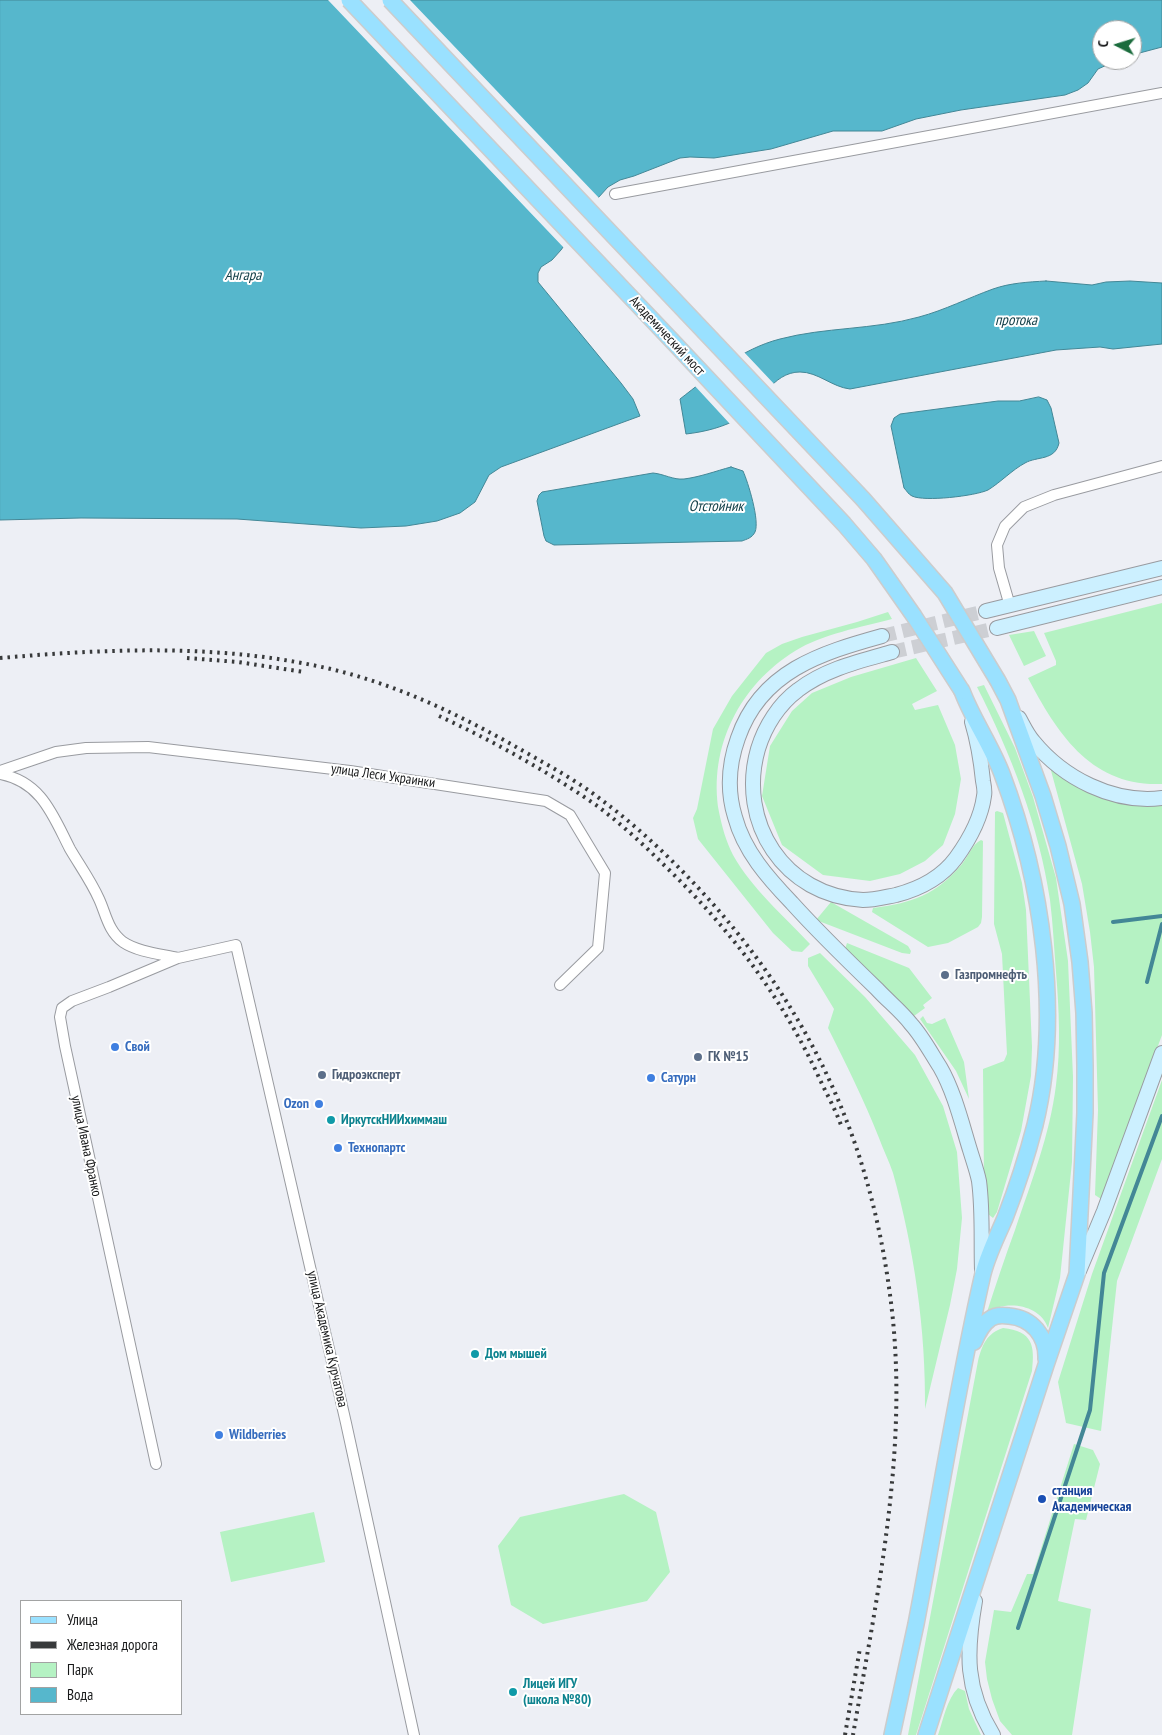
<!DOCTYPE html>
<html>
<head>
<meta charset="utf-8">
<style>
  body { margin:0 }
  #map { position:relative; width:1162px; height:1735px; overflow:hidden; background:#edeff5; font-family:"PT Sans Narrow",sans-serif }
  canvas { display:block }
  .legend { position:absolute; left:20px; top:1600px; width:162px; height:115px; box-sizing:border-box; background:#fff; border:1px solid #a2a3a3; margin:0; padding:6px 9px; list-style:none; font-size:15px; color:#171819 }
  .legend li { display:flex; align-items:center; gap:10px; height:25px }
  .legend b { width:25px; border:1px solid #a2a3a3 }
  .north { position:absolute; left:1092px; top:20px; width:50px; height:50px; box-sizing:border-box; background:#fff; border:1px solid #a2a3a3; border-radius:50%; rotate:275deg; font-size:14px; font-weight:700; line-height:20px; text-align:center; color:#171819 }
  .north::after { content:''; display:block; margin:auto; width:18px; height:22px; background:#1b6c3d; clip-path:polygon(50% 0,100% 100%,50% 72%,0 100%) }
</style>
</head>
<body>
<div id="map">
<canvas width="1162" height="1735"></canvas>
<ul class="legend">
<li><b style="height:6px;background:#9ae1ff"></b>Улица</li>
<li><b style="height:6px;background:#383a3b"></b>Железная дорога</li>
<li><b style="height:14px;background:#b5f2c3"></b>Парк</li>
<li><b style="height:14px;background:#56b7cc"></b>Вода</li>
</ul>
<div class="north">С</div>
</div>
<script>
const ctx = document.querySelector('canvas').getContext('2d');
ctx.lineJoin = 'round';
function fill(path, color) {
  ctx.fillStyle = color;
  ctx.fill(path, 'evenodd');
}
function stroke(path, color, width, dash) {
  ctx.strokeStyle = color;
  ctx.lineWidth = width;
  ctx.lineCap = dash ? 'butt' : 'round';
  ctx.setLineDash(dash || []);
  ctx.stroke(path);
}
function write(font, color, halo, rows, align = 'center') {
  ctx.font = font + ' "PT Sans Narrow",sans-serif';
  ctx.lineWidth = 4;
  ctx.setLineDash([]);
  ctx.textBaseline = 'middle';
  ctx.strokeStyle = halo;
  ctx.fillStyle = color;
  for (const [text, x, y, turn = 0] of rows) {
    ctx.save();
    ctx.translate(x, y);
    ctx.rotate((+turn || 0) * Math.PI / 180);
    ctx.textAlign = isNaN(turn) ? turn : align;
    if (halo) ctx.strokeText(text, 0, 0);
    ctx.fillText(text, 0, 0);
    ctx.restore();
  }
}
const green = new Path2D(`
  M 1162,603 L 1162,784 C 1091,787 1057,733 1028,678 L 1056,665 L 1056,661 L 1044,633 Z
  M 888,612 L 892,619 C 862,627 822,634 795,651 C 740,685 708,747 719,812 C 722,827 726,841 733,855 C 752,889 784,916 810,944 L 802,952 L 792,951 L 773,933 L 698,839 L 693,818 L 697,809 L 713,729 L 732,696 L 766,653 L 782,644 L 802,637 L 857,622 Z
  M 1034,631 L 1046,656 L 1024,666 L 1009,635 Z
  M 916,658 L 937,691 L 912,704 L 915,710 L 938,705 L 955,745 L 961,779 L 955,814 L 943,845 L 925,861 L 900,874 L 870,881 L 823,875 L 782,845 L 762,796 L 770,746 L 792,711 L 812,693 L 851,677 Z
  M 984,685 L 1015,748 L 1033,797 L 1056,878 L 1068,961 L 1073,1077 L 1072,1162 L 1060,1278 L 1048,1328 C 1040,1304 1006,1300 987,1312 C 996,1284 1005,1257 1015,1230 C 1031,1182 1050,1135 1056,1085 C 1061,1048 1059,1009 1056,972 C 1054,948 1053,924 1050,900 C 1039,826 1011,754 977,687 Z
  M 1050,767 L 1062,774 L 1162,803 L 1162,1035 L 1101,1199 L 1095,1195 L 1098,1110 L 1094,967 L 1090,932 L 1082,884 Z
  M 997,811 L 1003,813 L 1022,883 L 1026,910 L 1032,1047 L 1031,1076 L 1021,1131 L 997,1212 L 993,1218 L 988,1214 L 984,1182 L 983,1069 L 1004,1061 L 1007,1054 L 1002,954 L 994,924 L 995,812 Z
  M 981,840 L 983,841 L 982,917 L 981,923 L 978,927 L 948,943 L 928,947 L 872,912 L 873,908 C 912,903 936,895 962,864 C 968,857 972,844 981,840 Z
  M 831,902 L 908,946 L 911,951 L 910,954 L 902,953 L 816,920 Z
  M 847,943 L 909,968 L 932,998 L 923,1005 L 925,1008 L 914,1016 L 845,949 Z
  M 820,953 L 865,997 L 915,1055 L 943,1106 L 957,1152 L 962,1218 L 957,1269 L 950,1305 L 925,1409 C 926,1330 914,1249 893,1173 C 889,1161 883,1149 879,1138 C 864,1100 846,1064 828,1028 L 834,1009 L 808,966 L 808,958 Z
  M 923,1016 L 927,1023 L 932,1024 L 945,1018 L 964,1062 L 969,1099 L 956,1071 L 920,1019 Z
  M 1162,1080 L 1162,1159 L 1117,1281 L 1101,1431 L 1066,1423 L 1058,1382 L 1092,1274 Z
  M 1003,1328 C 1033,1331 1035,1346 1032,1371 L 916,1735 L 908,1735 L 978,1361 C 982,1345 987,1333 1003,1328 Z
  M 1074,1444 L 1093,1450 L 1100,1464 L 1086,1520 L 1075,1519 L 1058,1601 L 1091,1609 L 1072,1735 L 1012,1735 L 1000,1721 L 992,1699 L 987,1679 L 985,1662 L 994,1610 L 1011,1612 L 1027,1574 L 1033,1574 Z
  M 624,1494 L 656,1512 L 670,1572 L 647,1601 L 543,1624 L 511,1605 L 498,1546 L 520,1517 Z
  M 314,1512 L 325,1562 L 231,1582 L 220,1532 Z
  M 958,1688 L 965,1691 L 969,1709 L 981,1735 L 938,1735 C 943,1720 947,1699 958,1688 Z`);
const water = new Path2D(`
  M 0,0 L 1162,0 L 1162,47 L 1132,55 L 1132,30 L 1102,30 L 1102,60 L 1118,60 L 1098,69 L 1088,83 L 1078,90 L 1065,95 L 961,110 L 916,119 L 882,131 L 833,131 L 771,149 L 714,158 L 690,157 L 680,158 L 634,176 L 620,180 L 608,187 L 598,198 L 561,250 L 552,260 L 541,267 L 538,273 L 538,282 L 621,383 L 633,399 L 640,416 L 501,467 L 489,475 L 475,502 L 460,513 L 437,521 L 406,526 L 361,528 L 237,519 L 81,518 L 0,520 Z
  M 1046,281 L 1092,285 L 1106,282 L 1130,281 L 1162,283 L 1162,344 L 1113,349 L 1100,347 L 1056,350 L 850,389 C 832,387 818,372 800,372 C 772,372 760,405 741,417 C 725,427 704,432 686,434 L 680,399 C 711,375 741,349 780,339 C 825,327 873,330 919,317 C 945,310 968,298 993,289 C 1010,283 1028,282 1046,281 Z
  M 1039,397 L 1047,400 L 1051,408 L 1059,443 C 1055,461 1037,456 1025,463 C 1012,470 1001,482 988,490 C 975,496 924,502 912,496 C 908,494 907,491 904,488 L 891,426 L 894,418 L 900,414 L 998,401 L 1019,401 Z
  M 731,467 L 743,471 C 748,482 760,521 755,532 C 752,538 747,539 742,541 L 554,545 L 546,541 L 544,536 L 537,501 L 539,495 L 542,492 L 653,473 C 664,474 673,480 684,479 C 700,477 716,471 731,467 Z`);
const pier = new Path2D(`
  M 328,0 L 410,0 L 600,199 L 565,249 Z
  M 743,351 L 776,386 L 743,419 L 730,424 L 694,385 L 736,354 Z`);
const stream = new Path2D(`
  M 1113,922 L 1162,916
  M 1147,982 L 1162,924
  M 1018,1628 L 1090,1410 L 1104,1273 L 1162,1116`);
const secondaryTunnel = new Path2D(`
  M 882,636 L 986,611
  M 892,652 L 997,628`);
const minor = new Path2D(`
  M 615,194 L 1162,93
  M 1010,606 L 999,568 L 997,545 L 1005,526 L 1024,507 L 1054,495 L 1162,466
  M 0,771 L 56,752 L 86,748 L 148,747 L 350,771 L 546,801 L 570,815 L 605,873 L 598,948 L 560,985
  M 0,774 C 42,782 53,816 70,849 C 80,866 91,881 99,899 C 106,914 108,931 123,942 C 138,952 160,954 178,958
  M 156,1464 L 65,1046 L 60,1017 L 62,1008 L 72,1001 L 109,987 L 178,958 L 236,945 L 346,1423 L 414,1735`);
const secondary = new Path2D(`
  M 986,611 L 1162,568
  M 997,628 L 1162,587
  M 882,636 C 821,653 761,671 738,738 C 729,763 727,791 735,817 C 744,851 768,878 792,903 C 819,933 848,961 877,989 C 888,1001 901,1011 911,1024 C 922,1036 931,1053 940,1067 C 954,1091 962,1124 970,1150 C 973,1160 977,1171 979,1181 C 983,1211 981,1241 982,1270
  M 892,652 C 860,661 825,669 798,690 C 779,704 765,726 758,749 C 737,822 784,896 863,900 C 874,900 885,897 896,895 C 919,889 942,877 956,858 C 969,840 981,819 984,796 C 985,792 984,786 983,781 C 981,761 978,742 972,722
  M 1019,718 C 1023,725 1027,734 1033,741 C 1063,778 1113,804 1162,798
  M 1079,1271 L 1104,1211 L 1162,1053
  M 975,1601 C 966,1653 965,1689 993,1735`);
const primary = new Path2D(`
  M 974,1342 C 978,1333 982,1324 990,1319 C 995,1315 1002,1315 1009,1316 C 1032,1318 1047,1336 1046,1359
  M 892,1735 C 900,1698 908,1661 916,1624 C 938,1509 956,1393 982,1278 C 986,1258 997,1237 1005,1218 C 1017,1187 1027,1156 1035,1125 C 1062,1014 1042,880 1002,774 C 991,745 973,720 962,691
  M 926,1735 L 1046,1365 L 1077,1274 L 1085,1113 L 1085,1066 L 1084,1013 L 1080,962 L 1072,904 L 1058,846 L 1043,796 L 1008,700 L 998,681`);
const rail = new Path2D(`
  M 0,658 C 106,649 213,644 317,666 C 386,680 450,710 511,744 C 542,762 575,779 603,801 C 643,831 680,867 713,904 C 818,1023 874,1153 892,1311 C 908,1453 877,1596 853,1735
  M 187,658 L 238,662 L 304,672
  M 439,716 C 493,741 547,771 596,805 C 620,823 643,844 664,865 C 731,930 783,998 822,1084 C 829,1098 837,1113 842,1128
  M 845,1735 L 860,1648`);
const primaryBridge = new Path2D(`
  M 349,0 L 677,346 L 844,524 L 874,559 L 914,616 L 962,691
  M 390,0 L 863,499 L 945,593 L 998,681`);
const markers = [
  [945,975,5,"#5c6f8a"],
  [115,1047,5,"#3f7fe0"],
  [698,1057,5,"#5c6f8a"],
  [322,1075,5,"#5c6f8a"],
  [651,1078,5,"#3f7fe0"],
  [319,1104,5,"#3f7fe0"],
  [331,1120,5,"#0f9aa8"],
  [338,1148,5,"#3f7fe0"],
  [475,1354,5,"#0f9aa8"],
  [219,1435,5,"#3f7fe0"],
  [1042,1499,5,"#1a4fb4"],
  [513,1692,5,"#0f9aa8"]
];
const streetNames = [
  ["Академический мост",667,336,47],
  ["улица Леси Украинки",383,776,8],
  ["улица Ивана Франко",86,1146,78],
  ["улица Академика Курчатова",327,1339,77]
];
const serviceNames = [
  ["Газпромнефть",955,975],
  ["ГК №15",708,1057],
  ["Гидроэксперт",332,1075]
];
const shopNames = [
  ["Свой",125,1047],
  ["Сатурн",661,1078],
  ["Ozon",309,1104,"right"],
  ["Технопартс",348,1148],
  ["Wildberries",229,1435]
];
const cultureNames = [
  ["ИркутскНИИхиммаш",341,1120],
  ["Дом мышей",485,1354],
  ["Лицей ИГУ",523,1684],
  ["(школа №80)",523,1700]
];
const transitNames = [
  ["станция",1052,1491],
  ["Академическая",1052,1507]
];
const waterNames = [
  ["Ангара",243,276],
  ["протока",1016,321],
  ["Отстойник",716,507]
];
fill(green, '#b5f2c3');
fill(water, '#56b7cc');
stroke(water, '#438796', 1);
fill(pier, '#edeff5');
stroke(stream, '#438796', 4);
stroke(secondaryTunnel, '#cdcfd4', 14, [14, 7]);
stroke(minor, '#999ba0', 12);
stroke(secondary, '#999ba0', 16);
stroke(primary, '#ccc', 18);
stroke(minor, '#fff', 10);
stroke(secondary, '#ccf0ff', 14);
stroke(primary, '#9ae1ff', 15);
stroke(rail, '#383a3b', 4, [2.5, 5]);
stroke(primaryBridge, '#ccc', 18, []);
stroke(primaryBridge, '#9ae1ff', 15);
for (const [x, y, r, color] of markers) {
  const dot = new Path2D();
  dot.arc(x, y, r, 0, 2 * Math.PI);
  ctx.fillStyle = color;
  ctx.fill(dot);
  stroke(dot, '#fff', 2);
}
write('14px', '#171819', '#fff', streetNames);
write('bold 14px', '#4e5e75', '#fff', serviceNames, 'left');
write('bold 14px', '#366cbe', '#fff', shopNames, 'left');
write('bold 14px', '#0d838f', '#fff', cultureNames, 'left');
write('bold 14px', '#164399', '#fff', transitNames, 'left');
write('italic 15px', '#134049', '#fff', waterNames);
</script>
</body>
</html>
